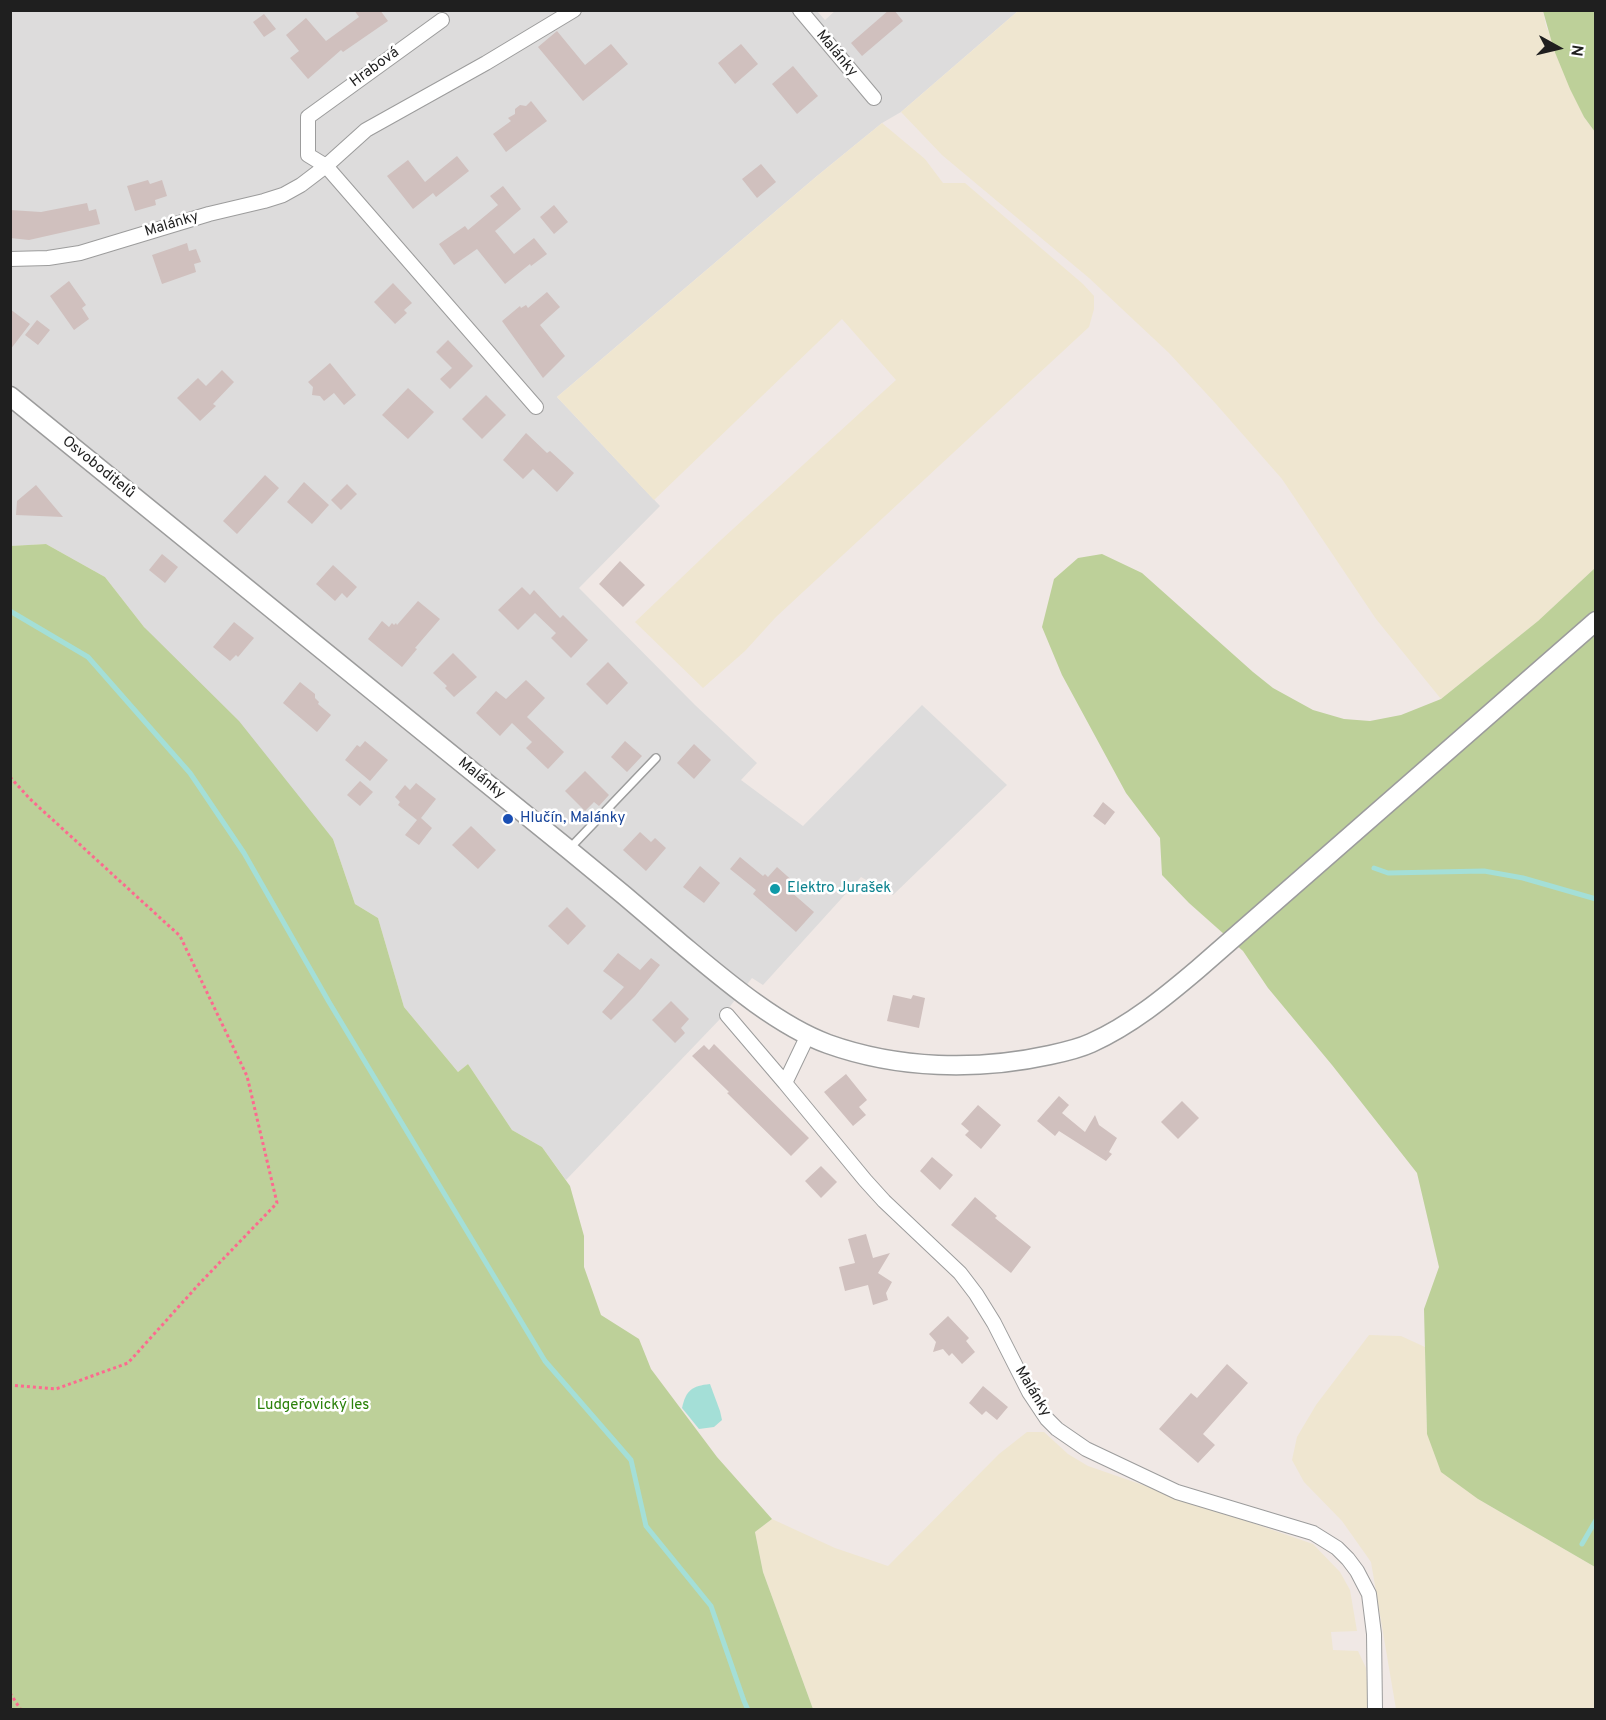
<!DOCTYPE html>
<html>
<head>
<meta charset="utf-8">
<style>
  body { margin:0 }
  #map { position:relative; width:1606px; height:1720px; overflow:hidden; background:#f0e8e5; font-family:Overpass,sans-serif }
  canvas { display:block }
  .frame { position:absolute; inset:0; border:12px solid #1f1f1f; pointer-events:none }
  .north { position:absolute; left:1528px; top:18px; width:60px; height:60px; -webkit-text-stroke:4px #fff; paint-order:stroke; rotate:98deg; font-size:16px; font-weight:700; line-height:24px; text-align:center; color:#1f1f1f }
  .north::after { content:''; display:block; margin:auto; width:21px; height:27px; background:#1f1f1f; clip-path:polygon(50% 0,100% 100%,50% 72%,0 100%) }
</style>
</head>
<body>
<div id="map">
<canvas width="1606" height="1720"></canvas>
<div class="frame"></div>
<div class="north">N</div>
</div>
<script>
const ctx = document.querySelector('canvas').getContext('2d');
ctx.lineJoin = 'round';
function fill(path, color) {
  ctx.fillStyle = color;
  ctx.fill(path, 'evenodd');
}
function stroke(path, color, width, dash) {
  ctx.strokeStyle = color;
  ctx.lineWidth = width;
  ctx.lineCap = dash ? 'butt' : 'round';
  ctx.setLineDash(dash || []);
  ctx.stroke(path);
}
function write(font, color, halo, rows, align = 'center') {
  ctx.font = font + ' Overpass,sans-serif';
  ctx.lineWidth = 5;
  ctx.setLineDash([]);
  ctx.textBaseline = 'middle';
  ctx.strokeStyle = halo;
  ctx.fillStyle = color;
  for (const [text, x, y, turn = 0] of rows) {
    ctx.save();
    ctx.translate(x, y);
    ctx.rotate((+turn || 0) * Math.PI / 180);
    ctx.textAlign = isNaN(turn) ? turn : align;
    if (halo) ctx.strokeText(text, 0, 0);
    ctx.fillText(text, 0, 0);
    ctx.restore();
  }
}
const residential = new Path2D(`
  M 816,10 L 825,20 L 836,10 L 1018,11 L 901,112 L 882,123 L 817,176 L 557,397 L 660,506 L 579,588 L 695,705 L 757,763 L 741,780 L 803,826 L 922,705 L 1007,785 L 893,895 L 861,877 L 763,985 L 752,978 L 721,1018 L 566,1180 L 542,1147 L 512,1130 L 468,1064 L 458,1072 L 404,1007 L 378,918 L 355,904 L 333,839 L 144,627 L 105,577 L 46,544 L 11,546 L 11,11 Z`);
const farmland = new Path2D(`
  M 1018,11 L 1543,11 L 1546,26 L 1584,117 L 1595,132 L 1595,568 L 1538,621 L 1441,699 L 1376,619 L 1282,479 L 1216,404 L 1169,353 L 1089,278 L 942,155 L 901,112 Z
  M 882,123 L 925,159 L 943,183 L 965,183 L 1083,284 L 1094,296 L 1094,309 L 1089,327 L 776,617 L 745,651 L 703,688 L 635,622 L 722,539 L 896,380 L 842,319 L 654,500 L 557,397 L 817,176 Z
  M 1369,1335 L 1401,1336 L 1425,1347 L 1427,1434 L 1478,1499 L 1595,1567 L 1595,1709 L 1396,1709 L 1371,1562 L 1342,1521 L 1304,1482 L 1292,1460 L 1297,1437 L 1316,1405 Z
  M 1027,1432 L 1044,1432 L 1068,1454 L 1088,1466 L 1313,1544 L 1340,1572 L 1350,1590 L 1357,1631 L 1331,1632 L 1333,1650 L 1358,1651 L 1366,1668 L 1369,1709 L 813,1709 L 763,1572 L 755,1532 L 772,1519 L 835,1548 L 888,1566 L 999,1454 Z`);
const forest = new Path2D(`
  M 1543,11 L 1595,11 L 1595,132 L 1584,117 L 1570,89 L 1554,50 Z
  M 46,544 L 105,577 L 144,627 L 239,721 L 333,839 L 355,904 L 378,918 L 404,1007 L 458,1072 L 468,1064 L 512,1130 L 542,1147 L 570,1186 L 584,1236 L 584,1267 L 601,1315 L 639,1339 L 651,1369 L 717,1457 L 772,1519 L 755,1532 L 763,1572 L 813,1709 L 11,1709 L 10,546 Z
  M 1102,554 L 1142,573 L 1253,672 L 1273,688 L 1313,710 L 1344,719 L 1370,721 L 1401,715 L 1441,699 L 1538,621 L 1595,568 L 1595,1567 L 1478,1499 L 1441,1472 L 1427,1434 L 1424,1309 L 1439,1267 L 1417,1173 L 1332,1065 L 1268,988 L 1243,951 L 1189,903 L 1162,875 L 1160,838 L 1126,793 L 1062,675 L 1042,627 L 1054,579 L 1078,558 Z`);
const water = new Path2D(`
  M 710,1384 L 720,1411 L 722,1420 L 714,1427 L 699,1429 L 682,1408 C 686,1390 692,1386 710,1384 Z`);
const stream = new Path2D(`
  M 10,611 L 88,657 L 190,773 L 244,853 L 329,1002 L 545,1361 L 631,1460 L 646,1526 L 711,1606 L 744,1701 L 748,1710
  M 1374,868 L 1388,873 L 1484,871 L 1523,878 L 1596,899
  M 1582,1544 L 1596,1520`);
const building = new Path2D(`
  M 354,10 L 380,10 L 388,21 L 343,52 L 341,50 L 308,79 L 290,58 L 299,51 L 286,35 L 306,18 L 326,41 L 359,17 Z
  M 889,10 L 894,10 L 903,21 L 862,56 L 851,43 Z
  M 264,14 L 276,29 L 264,37 L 253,22 Z
  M 557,31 L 585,65 L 611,44 L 628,64 L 583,101 L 538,47 Z
  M 741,44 L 758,64 L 735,84 L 718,63 Z
  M 793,66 L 818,96 L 797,114 L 772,84 Z
  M 531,101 L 547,121 L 506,152 L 493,134 L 511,121 L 508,118 L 515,114 L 515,109 L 520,105 L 526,106 Z
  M 457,156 L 469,171 L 436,197 L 433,193 L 413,209 L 387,176 L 408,160 L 425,182 Z
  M 761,164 L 776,182 L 757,198 L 742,179 Z
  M 148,180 L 150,184 L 162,180 L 167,196 L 155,200 L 156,205 L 135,211 L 127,186 Z
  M 503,186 L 521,209 L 495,231 L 514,254 L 534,238 L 547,254 L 531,266 L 530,264 L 505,284 L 477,249 L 454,265 L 439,244 L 465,226 L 468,230 L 498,205 L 490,196 Z
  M 87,203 L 89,211 L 96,209 L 100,224 L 29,240 L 10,238 L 10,210 L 41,212 Z
  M 554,205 L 568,222 L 554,234 L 540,217 Z
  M 187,243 L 189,251 L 196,249 L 201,262 L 194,264 L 196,272 L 162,284 L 152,255 Z
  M 69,281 L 86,305 L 82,308 L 89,319 L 74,330 L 50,296 Z
  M 393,283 L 412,303 L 404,310 L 407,313 L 395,324 L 374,302 Z
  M 547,292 L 560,307 L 540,325 L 565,356 L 543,378 L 502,321 L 520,306 L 521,308 L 526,305 L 528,308 Z
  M 10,309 L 30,324 L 10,350 Z
  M 37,320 L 50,330 L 38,345 L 25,335 Z
  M 448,340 L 473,366 L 450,389 L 440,379 L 452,368 L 436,352 Z
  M 330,363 L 356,395 L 344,405 L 334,393 L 324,401 L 320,396 L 312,395 L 313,387 L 308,382 Z
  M 222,370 L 234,382 L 213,404 L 216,406 L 200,421 L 177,398 L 198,378 L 206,386 Z
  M 408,388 L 434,412 L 408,439 L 382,415 Z
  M 486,395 L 506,415 L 482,439 L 462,419 Z
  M 526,433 L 547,453 L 550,451 L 574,473 L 557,492 L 533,469 L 523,479 L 503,460 Z
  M 265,475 L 279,488 L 237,534 L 223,521 Z
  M 304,482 L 329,505 L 312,524 L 287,502 Z
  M 347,484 L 357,494 L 341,510 L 331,500 Z
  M 36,485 L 63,517 L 16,515 L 17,501 Z
  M 162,554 L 178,567 L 165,583 L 149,570 Z
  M 620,561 L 645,585 L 623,607 L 599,584 Z
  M 333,565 L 357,587 L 347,598 L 342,593 L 335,601 L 316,584 Z
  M 522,587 L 530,595 L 534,590 L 560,618 L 563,615 L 588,640 L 571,658 L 551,638 L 556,633 L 535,613 L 518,630 L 498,610 Z
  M 418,601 L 440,619 L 415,648 L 417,649 L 402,667 L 368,639 L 382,621 L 389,627 L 392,623 L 394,625 L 396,623 L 397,625 Z
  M 234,622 L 254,638 L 238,657 L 236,655 L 230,661 L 213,647 Z
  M 453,653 L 477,677 L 454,697 L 445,688 L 447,686 L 433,673 Z
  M 608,662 L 628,683 L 607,705 L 586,684 Z
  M 526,680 L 545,698 L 527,717 L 564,752 L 548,769 L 526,748 L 532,742 L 512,723 L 500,736 L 476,713 L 496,691 L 506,699 Z
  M 300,682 L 315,694 L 315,698 L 319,702 L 318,704 L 331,715 L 317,732 L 283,703 Z
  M 365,741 L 388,760 L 370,781 L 345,760 L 357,745 L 360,747 Z
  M 625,741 L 642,756 L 627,772 L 611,757 Z
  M 694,744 L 711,760 L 694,779 L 677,763 Z
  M 585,771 L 609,795 L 599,806 L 594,802 L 585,811 L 565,791 Z
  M 360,781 L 373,792 L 360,806 L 347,795 Z
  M 416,783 L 436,799 L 421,818 L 432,828 L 419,845 L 405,835 L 417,820 L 398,805 L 400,802 L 395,797 L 405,785 L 410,790 Z
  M 1103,802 L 1115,812 L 1105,825 L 1093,816 Z
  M 471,826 L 496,850 L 478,869 L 452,845 Z
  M 640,832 L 651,842 L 655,838 L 666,848 L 646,871 L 623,850 Z
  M 740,857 L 763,876 L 765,874 L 768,877 L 777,867 L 796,884 L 790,891 L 814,912 L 796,932 L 753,894 L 756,890 L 730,869 Z
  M 700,866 L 720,883 L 704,903 L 683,887 Z
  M 567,907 L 586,926 L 568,945 L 548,926 Z
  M 618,953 L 640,970 L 651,958 L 660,965 L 635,996 L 611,1020 L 602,1012 L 624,987 L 603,971 Z
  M 893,995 L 911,999 L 913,995 L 925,998 L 919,1028 L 887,1021 Z
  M 671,1001 L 689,1019 L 681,1028 L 685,1033 L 675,1043 L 652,1020 Z
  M 714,1044 L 809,1138 L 791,1156 L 727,1093 L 729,1092 L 692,1056 L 704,1045 L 709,1050 Z
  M 846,1074 L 867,1100 L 859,1107 L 866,1115 L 853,1126 L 824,1092 Z
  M 1059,1096 L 1069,1105 L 1062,1113 L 1085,1132 L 1095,1115 L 1099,1125 L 1117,1138 L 1109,1152 L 1112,1154 L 1106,1161 L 1059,1131 L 1055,1136 L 1037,1121 Z
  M 1182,1101 L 1199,1118 L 1178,1139 L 1161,1122 Z
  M 978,1105 L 1001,1125 L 981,1149 L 965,1135 L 969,1131 L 961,1124 Z
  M 932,1157 L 953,1175 L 940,1190 L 920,1171 Z
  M 821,1166 L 837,1182 L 821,1198 L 805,1181 Z
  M 975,1197 L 997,1216 L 995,1218 L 1031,1247 L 1011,1273 L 951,1225 Z
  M 866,1234 L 873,1258 L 890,1253 L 878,1273 L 892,1282 L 886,1293 L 888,1300 L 873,1305 L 868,1285 L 845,1291 L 839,1267 L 855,1263 L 848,1239 Z
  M 948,1316 L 969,1338 L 966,1341 L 975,1352 L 962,1364 L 952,1353 L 949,1356 L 943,1349 L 933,1352 L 936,1342 L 929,1334 Z
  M 1227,1364 L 1248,1383 L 1203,1434 L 1215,1445 L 1198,1463 L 1159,1429 L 1191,1393 L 1197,1398 Z
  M 983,1386 L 1008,1407 L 997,1420 L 986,1411 L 982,1415 L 969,1403 Z`);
const path = new Path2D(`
  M 10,777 L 30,799 L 180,936 L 247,1076 L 277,1203 L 200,1283 L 128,1363 L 56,1389 L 10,1385
  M 10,1693 L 21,1710`);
const service = new Path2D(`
  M 570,848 L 656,758`);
const minor = new Path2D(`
  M 800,10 L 874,98
  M 442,20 L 308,117 L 308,155 L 326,166 L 366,130 L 486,63 L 574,10
  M 10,259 L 48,258 L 80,253 L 209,214 L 264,201 L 283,195 L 301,185 L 326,166 L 536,407
  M 727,1015 L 785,1083
  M 808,1035 L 785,1083 L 865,1180 L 884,1201 L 960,1273 L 976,1294 L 994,1323 L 1029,1392 L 1047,1419 L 1057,1429 L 1086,1449 L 1177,1492 L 1313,1533 L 1337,1548 L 1348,1559 L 1357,1571 L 1369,1594 L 1374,1634 L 1375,1710`);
const tertiary = new Path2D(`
  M 10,396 C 195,548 382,698 568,849 C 605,879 642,910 679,942 C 721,977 776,1025 828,1044 C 898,1069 977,1071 1050,1055 C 1064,1052 1078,1049 1091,1043 C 1131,1025 1165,997 1198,969 L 1596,621`);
const markers = [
  [508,819,6,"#1a4fb4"],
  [775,889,6,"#0f9aa8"]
];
const streetNames = [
  ["Malánky",836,54,50],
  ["Hrabová",375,68,-36],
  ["Malánky",172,225,-17],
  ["Osvoboditelů",98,468,39],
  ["Malánky",481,779,39],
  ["Malánky",1032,1392,59]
];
const transitNames = [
  ["Hlučín, Malánky",520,819]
];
const cultureNames = [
  ["Elektro Jurašek",787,889]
];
const parkNames = [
  ["Ludgeřovický les",313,1406]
];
fill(residential, '#dddcdc');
fill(farmland, '#efe6d0');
fill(forest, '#bdd099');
fill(water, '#a4dfd7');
stroke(stream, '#a4dfd7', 5);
fill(building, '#d0c0be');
stroke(service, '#9c9c9c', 10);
stroke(minor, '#9c9c9c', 16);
stroke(tertiary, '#9c9c9c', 21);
stroke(path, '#fd698f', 3, [3, 3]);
stroke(service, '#fff', 7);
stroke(minor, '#fff', 14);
stroke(tertiary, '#fff', 18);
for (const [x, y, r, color] of markers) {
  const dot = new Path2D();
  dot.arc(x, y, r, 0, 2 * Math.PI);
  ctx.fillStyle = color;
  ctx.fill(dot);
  stroke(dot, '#fff', 2);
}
write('15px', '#1f1f1f', '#fff', streetNames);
write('15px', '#164399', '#fff', transitNames, 'left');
write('15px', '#0d838f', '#fff', cultureNames, 'left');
write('15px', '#2a8109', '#fff', parkNames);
</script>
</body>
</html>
